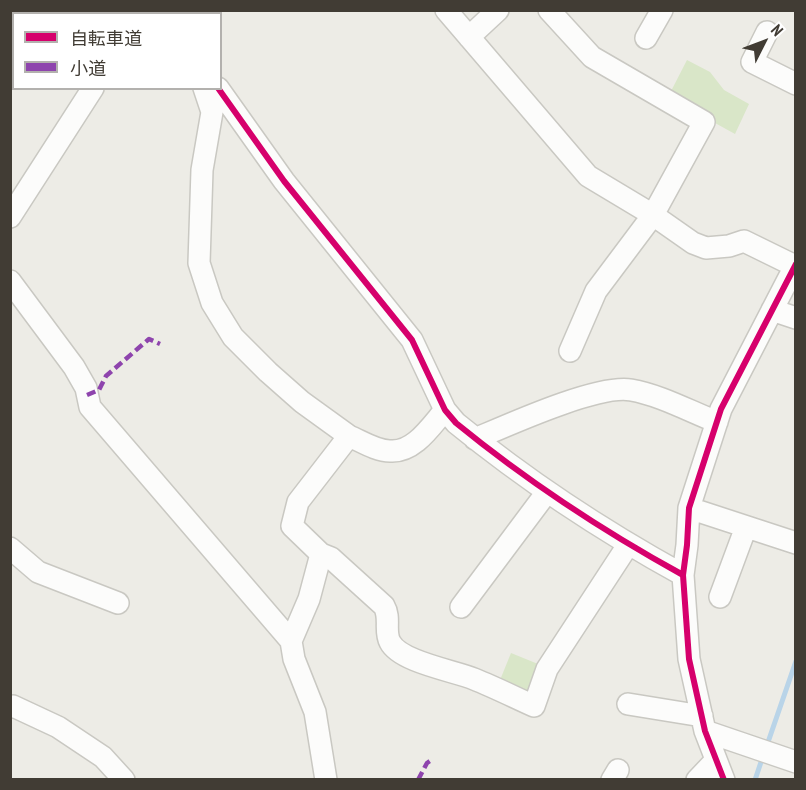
<!DOCTYPE html>
<html>
<head>
<meta charset="utf-8">
<style>
  body { margin:0 }
  #map { position:relative; width:806px; height:790px; overflow:hidden; background:#edece6; font-family:"PT Sans Narrow","Noto Sans JP",sans-serif }
  canvas { display:block }
  .frame { position:absolute; inset:0; border:12px solid #413c34; pointer-events:none }
  .legend { position:absolute; left:12px; top:12px; width:210px; height:78px; box-sizing:border-box; background:#fff; border:2px solid #b3b1ae; margin:0; padding:8px 10px; list-style:none; font-size:18px; color:#413c34 }
  .legend li { display:flex; align-items:center; gap:12px; height:30px }
  .legend b { width:30px; border:2px solid #b3b1ae }
  .north { position:absolute; left:734px; top:12px; width:60px; height:60px; -webkit-text-stroke:4px #fff; paint-order:stroke; rotate:48deg; font-size:16px; font-weight:700; line-height:24px; text-align:center; color:#413c34 }
  .north::after { content:''; display:block; margin:auto; width:21px; height:27px; background:#413c34; clip-path:polygon(50% 0,100% 100%,50% 72%,0 100%) }
</style>
</head>
<body>
<div id="map">
<canvas width="806" height="790"></canvas>
<div class="frame"></div>
<ul class="legend">
<li><b style="height:8px;background:#d6006c"></b>自転車道</li>
<li><b style="height:8px;background:#8e44ad"></b>小道</li>
</ul>
<div class="north">N</div>
</div>
<script>
const ctx = document.querySelector('canvas').getContext('2d');
ctx.lineJoin = 'round';
function fill(path, color) {
  ctx.fillStyle = color;
  ctx.fill(path, 'evenodd');
}
function stroke(path, color, width, dash) {
  ctx.strokeStyle = color;
  ctx.lineWidth = width;
  ctx.lineCap = dash ? 'butt' : 'round';
  ctx.setLineDash(dash || []);
  ctx.stroke(path);
}
const green = new Path2D(`
  M 687,60 L 710,72 L 724,90 L 749,104 L 735,134 L 668,97 Z
  M 511,653 L 543,666 L 534,694 L 498,685 Z`);
const stream = new Path2D(`
  M 766,748 L 796,661
  M 755,780 L 763,756`);
const minor = new Path2D(`
  M 446,10 L 588,176 L 653,215 L 693,243 L 706,248 L 729,246 L 744,241 L 795,266
  M 549,10 L 592,57 L 704,122 L 653,215 L 596,291 L 570,351
  M 171,14 L 174,10
  M 767,32 L 752,62 L 796,84
  M 469,37 L 498,10
  M 646,38 L 662,10
  M 204,88 L 212,112 L 202,170 L 199,263 L 212,303 L 233,337 L 268,372 L 302,402 L 349,436
  M 218,88 L 284,181 L 412,340 L 445,410 L 456,423 C 527,481 603,531 683,575
  M 10,217 L 93,88
  M 10,281 L 74,367 L 86,388 L 90,407 L 291,641
  M 772,310 L 796,318
  M 475,439 C 508,425 598,384 631,390 C 660,395 689,411 717,422
  M 689,508 L 796,543
  M 10,548 L 38,572 L 118,603
  M 321,554 L 331,558 L 384,606 C 391,618 384,631 390,642 C 400,662 455,671 474,679 C 494,687 514,697 534,706 L 547,669 L 628,545
  M 720,597 L 746,527
  M 461,607 L 547,492
  M 628,704 L 702,716
  M 10,707 L 13,706 L 58,727 L 103,757 L 124,780
  M 705,731 L 796,762
  M 326,780 L 315,712 L 294,659 L 291,641 L 309,599 L 321,554 L 292,526 L 298,502 L 349,436 C 361,441 376,451 390,451 C 414,453 431,426 445,410
  M 612,780 L 618,770
  M 697,780 L 716,760
  M 724,780 L 705,731 L 689,659 L 683,575 L 687,545 L 689,508 L 721,409 L 796,264`);
const quiet = new Path2D(`
  M 87,395 L 99,390 L 106,376 L 149,339 L 160,344
  M 418,780 L 427,763 L 433,759`);
const cycleway = new Path2D(`
  M 218,88 L 284,181 L 412,340 L 445,410 L 456,423 C 527,481 603,531 683,575
  M 724,780 L 705,731 L 689,659 L 683,575 L 687,545 L 689,508 L 721,409 L 796,264`);
fill(green, '#d9e6c8');
stroke(stream, '#b9d4e8', 5);
stroke(minor, '#c9c8c2', 24);
stroke(minor, '#fcfcfb', 21);
stroke(quiet, '#8e44ad', 4.5, [9, 4.5]);
stroke(cycleway, '#d6006c', 6);
</script>
</body>
</html>
